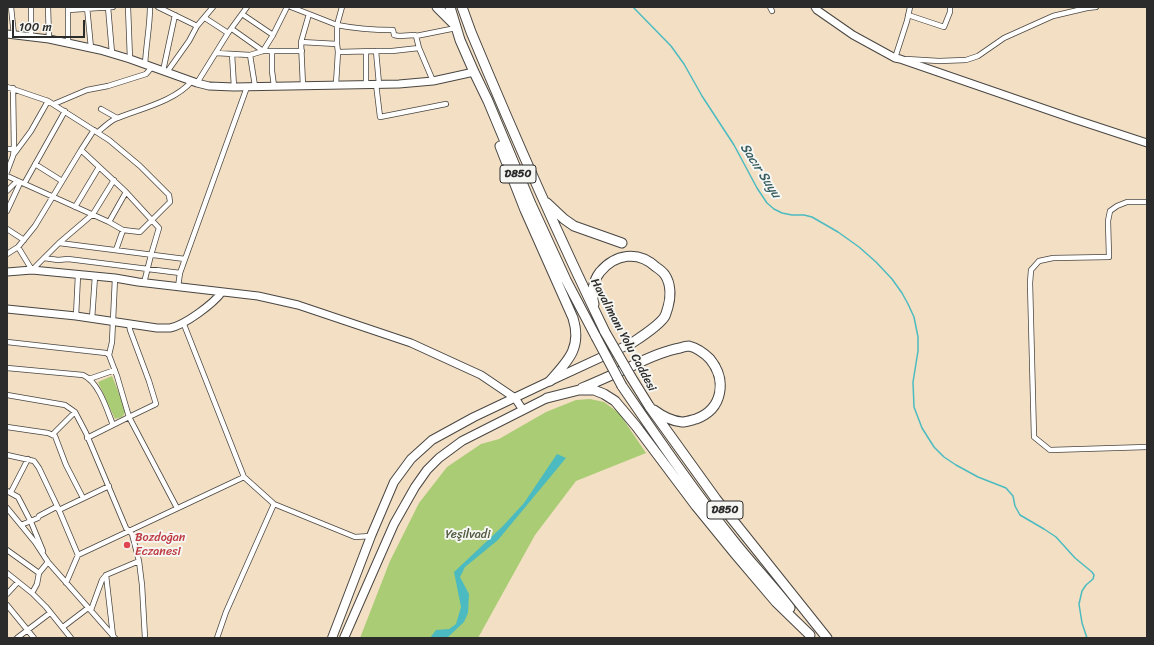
<!DOCTYPE html>
<html>
<head>
<meta charset="utf-8">
<style>
  body { margin:0 }
  #map { position:relative; width:1154px; height:645px; overflow:hidden; background:#f3dfc3; font-family:Sriracha,sans-serif }
  canvas { display:block }
  .frame { position:absolute; inset:0; border:8px solid #2b2b2b; pointer-events:none }
  .scale { position:absolute; left:12px; top:20px; width:73px; height:18px; box-sizing:border-box; border:2px solid #2b2b2b; border-top:0; padding-left:5px; font-size:12px; line-height:14px; white-space:nowrap; color:#2b2b2b; -webkit-text-stroke:3px #f6f6f2; paint-order:stroke }
</style>
</head>
<body>
<div id="map">
<canvas width="1154" height="645"></canvas>
<div class="frame"></div>
<div class="scale">100 m</div>
</div>
<script>
const ctx = document.querySelector('canvas').getContext('2d');
ctx.lineJoin = 'round';
function fill(path, color) {
  ctx.fillStyle = color;
  ctx.fill(path, 'evenodd');
}
function stroke(path, color, width, dash) {
  ctx.strokeStyle = color;
  ctx.lineWidth = width;
  ctx.lineCap = dash ? 'butt' : 'round';
  ctx.setLineDash(dash || []);
  ctx.stroke(path);
}
function write(font, color, halo, rows, align = 'center') {
  ctx.font = font + ' Sriracha,sans-serif';
  ctx.lineWidth = 4;
  ctx.setLineDash([]);
  ctx.textBaseline = 'middle';
  ctx.strokeStyle = halo;
  ctx.fillStyle = color;
  for (const [text, x, y, turn = 0] of rows) {
    ctx.save();
    ctx.translate(x, y);
    ctx.rotate((+turn || 0) * Math.PI / 180);
    ctx.textAlign = isNaN(turn) ? turn : align;
    if (halo) ctx.strokeText(text, 0, 0);
    ctx.fillText(text, 0, 0);
    ctx.restore();
  }
}
const green = new Path2D(`
  M 112,376 L 125,408 L 125,413 L 122,417 L 115,419 L 98,382 Z
  M 590,399 L 604,402 L 619,413 L 646,453 L 576,481 L 535,535 L 478,638 L 360,638 L 390,561 L 419,503 L 447,467 L 481,444 L 499,439 L 546,412 L 576,400 Z`);
const water = new Path2D(`
  M 557,454 L 566,458 L 498,540 L 465,567 L 460,577 L 469,594 L 468,613 L 464,622 L 447,638 L 430,638 L 436,630 L 449,629 L 456,624 L 461,607 L 454,572 L 502,527 L 524,503 Z`);
const stream = new Path2D(`
  M 633,7 L 671,46 L 684,64 L 702,96 L 734,145 L 757,188 L 767,203 L 774,209 L 782,213 L 792,215 L 804,215 L 812,217 L 838,232 L 859,247 L 876,262 L 892,279 L 902,293 L 908,304 L 914,317 L 918,337 L 918,351 L 913,382 L 914,407 L 922,428 L 934,447 L 944,457 L 956,465 L 978,477 L 1006,488 L 1013,496 L 1015,506 L 1020,515 L 1044,529 L 1056,537 L 1075,558 L 1092,572 L 1094,575 L 1093,579 L 1086,585 L 1082,591 L 1079,604 L 1082,623 L 1087,638`);
const street = new Path2D(`
  M 11,7 L 14,35
  M 31,7 L 31,37
  M 48,7 L 49,39
  M 87,7 L 91,48
  M 108,7 L 112,53
  M 128,7 L 130,59
  M 158,7 L 197,26
  M 291,7 L 309,14
  M 770,7 L 772,11
  M 68,10 L 113,7
  M 242,14 L 273,35
  M 908,15 L 944,27 L 950,12 L 950,7
  M 205,18 L 228,33
  M 232,29 L 263,51 L 273,35 L 287,7
  M 301,42 L 337,44
  M 68,43 L 68,7
  M 272,51 L 272,71 L 274,86
  M 376,51 L 379,84
  M 338,52 L 376,51 L 392,51 L 419,48
  M 216,53 L 250,55 L 263,51 L 302,51
  M 232,54 L 234,87
  M 250,55 L 255,86
  M 895,58 L 907,21 L 910,7
  M 906,59 L 939,61 L 966,60 L 978,56 L 1004,38 L 1053,16 L 1087,8 L 1096,7
  M 145,65 C 146,45 150,26 150,7
  M 163,71 L 175,15
  M 167,72 L 189,41 L 197,26 L 213,7
  M 433,81 L 419,48 L 416,36 L 456,28
  M 197,83 L 228,33 L 247,7
  M 336,84 L 338,52 L 337,44 L 337,25 C 357,29 373,30 393,30 L 394,35 L 399,36 L 415,35 L 416,36
  M 366,84 L 366,52
  M 376,84 L 380,117 L 446,104
  M 303,86 L 301,42 L 309,14 L 337,25 L 342,7
  M 7,87 L 48,101 L 109,140 L 140,166 L 169,195 L 170,202 L 140,232 L 123,230 L 116,250
  M 54,104 L 87,90 L 108,86 L 146,74 L 152,67
  M 101,109 L 117,118
  M 98,132 C 103,128 109,122 115,119 C 139,109 174,102 192,81
  M 7,149 L 14,149
  M 81,150 L 126,192 L 159,228 L 151,255 L 144,283
  M 14,154 L 31,131 L 48,101
  M 35,164 L 62,181
  M 7,172 L 13,156 L 14,149 L 13,88
  M 7,176 L 109,222 L 123,230
  M 24,184 L 65,111
  M 7,191 L 17,181
  M 1147,202 L 1127,202 L 1117,206 L 1110,211 L 1108,221 L 1109,257 L 1053,258 L 1039,261 L 1031,270 L 1030,283 L 1034,437 L 1050,450 L 1147,447
  M 75,207 L 99,167
  M 7,211 L 20,183
  M 109,222 L 126,192
  M 7,229 L 24,240
  M 59,243 L 185,259
  M 18,247 L 32,270 L 59,243 L 93,214 L 114,180
  M 7,254 L 18,247 L 35,226 L 81,150 L 94,130
  M 44,258 L 58,260 L 68,259 L 180,273
  M 178,287 L 180,273 L 247,87
  M 76,316 L 78,275
  M 92,319 L 95,276
  M 129,324 L 130,330 L 149,381 L 156,404 L 129,417 L 177,508
  M 7,342 L 106,353 L 109,355 L 117,376 L 129,417 L 87,438
  M 109,355 L 112,342 L 115,278
  M 7,368 L 83,375 C 99,382 107,410 113,425
  M 89,379 L 115,370
  M 7,395 L 65,405 L 75,412 L 86,433 L 126,528 L 132,534 L 139,561 L 142,585 L 145,638
  M 7,427 L 48,433 L 55,436 L 66,465 L 83,498
  M 52,435 L 75,412
  M 7,455 L 34,461 L 39,468 L 59,510 L 78,555
  M 244,477 L 274,504 L 355,537 L 371,536
  M 7,491 L 18,497 L 31,522 L 43,551
  M 11,492 L 28,459
  M 7,508 L 35,542 L 48,562 L 115,638
  M 21,525 L 38,518 L 39,516 L 56,507 L 59,510 L 109,486
  M 7,550 L 39,573
  M 7,573 L 32,593 L 46,607 L 71,638
  M 106,575 L 113,636
  M 66,583 L 78,555 L 244,477 L 183,322
  M 32,593 L 37,584 L 39,573 L 48,562 L 47,560
  M 7,594 L 18,582
  M 7,605 L 34,638
  M 91,610 L 102,580 L 106,575 L 139,561
  M 63,627 L 88,608
  M 17,638 L 50,613
  M 217,638 L 226,612 L 274,504`);
const secondary = new Path2D(`
  M 815,7 L 817,10 L 853,35 L 895,58 L 900,59 L 1074,119 L 1147,143
  M 7,34 L 49,39 L 100,50 L 130,59 L 197,83 L 209,86 L 234,87 L 399,84 L 433,81 L 474,72
  M 7,272 L 32,270 L 115,278 L 138,282 L 258,296 L 298,305 L 411,343 L 481,375 L 515,398 L 523,410
  M 7,309 L 76,316 L 157,328 C 161,328 166,328 170,328 C 185,325 213,304 222,292`);
const primary = new Path2D(`
  M 332,638 L 371,536 L 394,482 L 411,459 L 432,440 L 474,417 L 550,381 L 632,343
  M 344,638 L 394,524 L 415,487 L 427,470 L 439,458 L 462,441 L 547,398`);
const highway = new Path2D(`
  M 437,7 L 453,23
  M 450,7 L 460,40 L 474,72 L 488,101 L 531,204 L 566,280 L 596,337
  M 462,7 L 471,32 C 513,133 557,233 605,332
  M 500,146 L 525,210 L 573,318 C 582,347 569,360 550,381
  M 547,203 L 564,219 L 574,226 L 622,243
  M 594,304 C 591,294 593,281 600,272 C 615,254 638,250 656,267 C 659,269 663,272 665,275 C 671,284 671,297 668,307 C 667,310 666,314 665,316 C 660,325 641,337 632,343
  M 631,377 L 649,406 L 716,499 L 827,638
  M 622,386 C 659,440 696,494 737,545 C 754,566 773,586 790,608
  M 582,388 C 599,381 616,373 632,366 C 648,358 663,351 680,348 C 683,347 687,346 689,346 C 697,348 705,354 710,359 C 727,380 723,409 696,419 C 692,420 686,422 682,422 C 671,421 662,416 654,410
  M 547,398 L 579,390 L 594,390 L 604,394 L 615,401 L 636,426 L 696,506 L 736,555 L 776,602 L 810,635`);
const highwayBridge = new Path2D(`
  M 605,332 L 631,377
  M 596,337 L 622,386`);
const markers = [
  [127,545,4,"#e0444e"]
];
const shields = [
  [518,174,36],
  [725,510,36]
];
const shieldNames = [
  ["D850",518,174],
  ["D850",725,510]
];
const streetNames = [
  ["Havalimanı Yolu Caddesi",623,335,62]
];
const parkNames = [
  ["Yeşilvadi",468,535]
];
const healthNames = [
  ["Bozdoğan",135,538],
  ["Eczanesi",135,552]
];
const waterNames = [
  ["Sacır Suyu",760,171,57]
];
fill(green, '#a9cc75');
fill(water, '#4cbbc1');
stroke(stream, '#4cbbc1', 1.5);
stroke(street, '#494642', 6);
stroke(secondary, '#494642', 9);
stroke(primary, '#494642', 10);
stroke(highway, '#494642', 11);
stroke(street, '#fff', 4.5);
stroke(secondary, '#fff', 7);
stroke(primary, '#fff', 8);
stroke(highway, '#fff', 9);
stroke(highwayBridge, '#494642', 11, []);
stroke(highwayBridge, '#fff', 9);
for (const [x, y, r, color] of markers) {
  const dot = new Path2D();
  dot.arc(x, y, r, 0, 2 * Math.PI);
  ctx.fillStyle = color;
  ctx.fill(dot);
  stroke(dot, '#f6f6f2', 1.5);
}
for (const [x, y, w] of shields) {
  const box = new Path2D();
  box.roundRect(x - w / 2, y - 9, w, 18, 3);
  ctx.fillStyle = '#f6f6f2';
  ctx.fill(box);
  stroke(box, '#2b2b2b', 1);
}
write('bold 11px', '#2b2b2b', null, shieldNames);
write('12px', '#2b2b2b', '#f6f6f2', streetNames);
write('12px', '#515b41', '#f6f6f2', parkNames);
write('12px', '#be3a42', '#f6f6f2', healthNames, 'left');
write('italic 13px', '#375d60', '#f6f6f2', waterNames);
</script>
</body>
</html>
